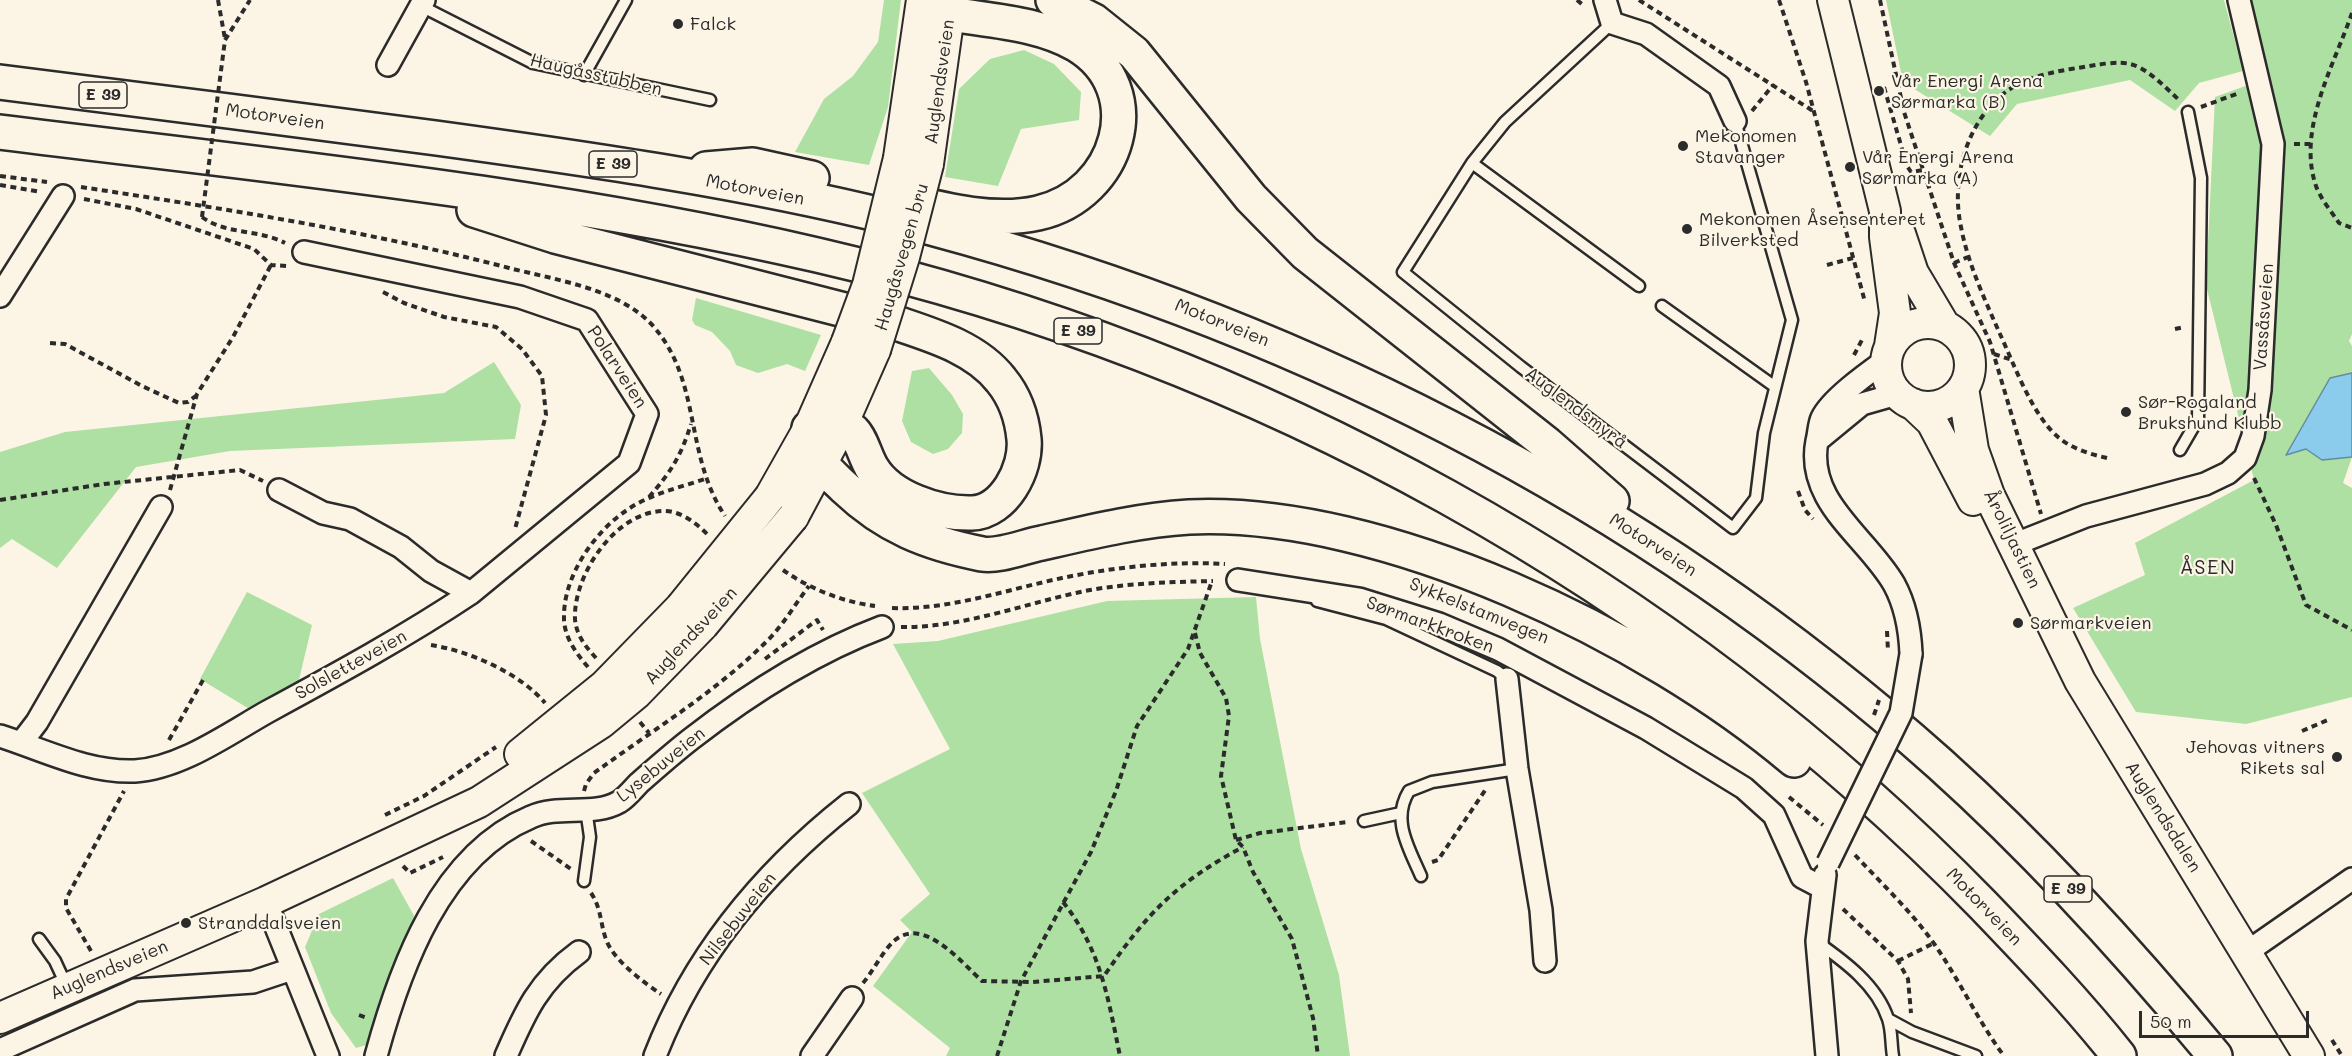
<!DOCTYPE html>
<html>
<head>
<meta charset="utf-8">
<style>
  body { margin:0 }
  #map { position:relative; width:2352px; height:1056px; overflow:hidden; background:#fcf5e5; font-family:Mali,sans-serif }
  canvas { display:block }
  .scale { position:absolute; left:2139px; top:1011px; width:170px; height:27px; box-sizing:border-box; border:3px solid #2b2b2b; border-top:0; padding-left:8px; font-size:18px; line-height:21px; white-space:nowrap; color:#2b2b2b; -webkit-text-stroke:4px #fcf5e5; paint-order:stroke }
</style>
</head>
<body>
<div id="map">
<canvas width="2352" height="1056"></canvas>
<div class="scale">50 m</div>
</div>
<script>
const ctx = document.querySelector('canvas').getContext('2d');
ctx.lineJoin = 'round';
function fill(path, color) {
  ctx.fillStyle = color;
  ctx.fill(path, 'evenodd');
}
function stroke(path, color, width, dash) {
  ctx.strokeStyle = color;
  ctx.lineWidth = width;
  ctx.lineCap = dash ? 'butt' : 'round';
  ctx.setLineDash(dash || []);
  ctx.stroke(path);
}
function write(font, color, halo, rows, align = 'center') {
  ctx.font = font + ' Mali,sans-serif';
  ctx.lineWidth = 4.5;
  ctx.setLineDash([]);
  ctx.textBaseline = 'middle';
  ctx.strokeStyle = halo;
  ctx.fillStyle = color;
  for (const [text, x, y, turn = 0] of rows) {
    ctx.save();
    ctx.translate(x, y);
    ctx.rotate((+turn || 0) * Math.PI / 180);
    ctx.textAlign = isNaN(turn) ? turn : align;
    if (halo) ctx.strokeText(text, 0, 0);
    ctx.fillText(text, 0, 0);
    ctx.restore();
  }
}
const green = new Path2D(`
  M 884,0 L 901,0 L 888,107 L 869,165 L 795,152 L 824,99 L 853,76 L 878,42 Z
  M 1886,0 L 2224,0 L 2243,71 L 2199,83 L 2175,111 L 2130,80 L 2017,104 L 1990,136 L 1903,82 Z
  M 2247,0 L 2352,0 L 2352,334 L 2349,341 L 2352,346 L 2352,373 L 2330,379 L 2287,454 L 2306,449 L 2322,460 L 2352,457 L 2343,483 L 2352,488 L 2352,697 L 2246,724 L 2136,712 L 2073,608 L 2145,575 L 2135,543 L 2254,480 L 2206,285 L 2215,97 L 2270,77 Z
  M 1024,50 L 1054,64 L 1081,92 L 1079,120 L 1021,129 L 998,186 L 945,177 L 959,89 L 990,59 Z
  M 696,298 L 821,335 L 805,371 L 787,364 L 758,373 L 736,365 L 730,351 L 712,332 L 695,325 L 692,320 Z
  M 494,362 L 521,405 L 515,439 L 230,451 L 136,467 L 57,568 L 12,539 L 0,548 L 0,452 L 65,432 L 444,393 Z
  M 929,368 L 952,395 L 963,414 L 962,433 L 948,449 L 933,454 L 911,442 L 902,421 L 912,371 Z
  M 247,592 L 312,625 L 298,684 L 251,710 L 200,679 Z
  M 1256,597 L 1260,639 L 1301,849 L 1339,975 L 1350,1056 L 946,1056 L 950,1048 L 873,986 L 912,932 L 900,920 L 930,894 L 862,793 L 950,749 L 893,644 L 938,641 L 1107,601 Z
  M 393,878 L 417,921 L 390,972 L 369,1044 L 356,1048 L 331,1013 L 305,947 L 319,914 Z`);
const water = new Path2D(`
  M 2352,373 L 2352,457 L 2322,460 L 2306,449 L 2286,455 L 2330,378 Z`);
const path = new Path2D(`
  M 218,0 L 225,39
  M 1577,0 L 1583,5
  M 1639,0 L 1813,111
  M 1779,0 L 1806,82 L 1865,302
  M 1880,0 L 1904,112 L 1954,263 L 1990,342 L 2041,514
  M 2352,13 C 2334,65 2298,127 2315,183 C 2319,197 2331,211 2339,223 L 2352,228
  M 225,40 L 250,0
  M 1884,87 L 1907,166 L 1911,172 L 1923,170
  M 2201,107 L 2239,93
  M 1752,111 L 1773,85
  M 2294,144 L 2311,144
  M 0,176 L 47,182
  M 0,185 L 41,192
  M 81,187 C 225,209 368,231 509,268 C 556,280 621,289 654,327 C 702,383 684,454 725,516
  M 84,199 L 136,209 L 254,249 L 271,265 L 287,266
  M 202,217 C 226,235 259,229 285,243
  M 1954,263 L 1968,257
  M 1827,265 L 1853,258
  M 383,292 L 404,303 L 444,317 L 496,327 L 522,349 L 542,376 L 546,415 L 515,529
  M 2175,329 L 2184,327
  M 50,343 L 65,344 L 142,386 L 179,403 L 188,402 L 197,395
  M 1994,354 L 2012,360
  M 1854,355 L 1863,338
  M 2107,458 C 2090,454 2072,449 2058,437 C 2032,415 2014,364 2000,334 C 1985,300 1968,264 1961,227 C 1951,181 1965,125 2003,94 C 2022,79 2047,73 2071,69 C 2133,59 2133,56 2179,100
  M 2254,478 L 2276,525 L 2306,605 L 2352,630
  M 170,490 L 197,394 L 233,337 L 271,265
  M 1798,491 L 1805,510 L 1813,519
  M 649,497 C 671,472 681,456 691,424
  M 0,500 L 104,484 L 240,470 L 263,481
  M 783,570 C 810,589 843,602 875,606
  M 892,608 C 950,610 1005,590 1062,578 C 1115,567 1171,561 1225,564
  M 901,627 C 965,628 1028,602 1090,590 C 1131,583 1172,582 1213,581
  M 1195,633 L 1200,653 L 1226,698 L 1229,716 L 1221,776 L 1236,840 L 1243,847 L 1253,872 L 1292,939 L 1313,1018 L 1318,1056
  M 431,645 C 469,651 520,673 545,703
  M 596,658 C 586,647 576,635 575,619 C 573,575 616,511 664,511 C 681,511 696,523 707,534
  M 765,659 L 817,620 L 823,630
  M 588,667 C 576,653 564,637 564,618 C 563,577 594,532 627,510 C 650,494 678,488 705,479
  M 640,722 L 649,733
  M 2302,731 L 2330,719
  M 169,740 L 203,680
  M 584,791 L 586,784 L 594,773 C 653,730 719,690 770,638 C 785,622 796,603 809,586
  M 1789,797 L 1823,825
  M 385,815 L 424,796 L 496,747
  M 1236,840 L 1260,833 L 1348,822
  M 531,841 L 571,869
  M 1855,855 C 1882,884 1912,912 1935,945 C 1960,981 1978,1021 2004,1056
  M 1432,862 L 1438,860 L 1486,789
  M 403,866 L 410,873 L 443,857
  M 591,893 C 602,909 600,925 607,942 C 616,962 643,982 661,994
  M 1063,902 C 1101,950 1108,998 1120,1056
  M 1843,909 L 1898,961 L 1908,979 L 1911,1013
  M 91,951 L 66,908 L 66,899 L 124,791
  M 1898,961 L 1934,943
  M 863,983 C 874,970 882,952 894,941 C 923,915 961,962 982,981 L 1032,982 L 1104,976 C 1147,913 1176,883 1243,847
  M 359,1015 L 367,1018
  M 2332,1040 L 2342,1056
  M 997,1056 L 1021,981 L 1091,852 L 1116,791 L 1137,726 L 1188,649 L 1212,581`);
const lane = new Path2D(`
  M 421,6 L 533,63 L 710,100
  M 1612,23 L 1505,122 L 1472,163 L 1403,272 L 1521,367 L 1733,528 L 1756,498 L 1764,433 L 1792,320 L 1735,121
  M 584,75 L 626,0
  M 1472,163 L 1639,286
  M 1662,306 L 1774,386
  M 2180,450 L 2198,419 L 2201,178 L 2188,112
  M 1317,601 L 1386,619 L 1497,671 L 1507,679
  M 1364,821 L 1401,813
  M 1421,876 C 1409,848 1391,820 1409,791 L 1432,782 L 1517,769
  M 584,881 L 590,837 L 586,809
  M 39,939 L 55,961 L 67,987
  M 1817,942 C 1844,961 1877,985 1888,1019 C 1892,1030 1891,1045 1893,1056
  M 1888,1019 L 1912,1032 L 1976,1056`);
const street = new Path2D(`
  M 1605,0 L 1612,23 L 1646,34 L 1719,86 L 1735,121
  M 388,65 L 424,0
  M 304,252 L 520,297 L 587,320 L 647,414 L 629,463 L 471,593
  M 0,296 L 63,196
  M 1886,360 C 1868,373 1831,399 1822,418 C 1819,424 1819,434 1817,441 C 1805,502 1867,537 1894,584 C 1906,606 1910,629 1911,654
  M 1817,441 L 1862,404 L 1897,394
  M 2013,545 L 2086,516 L 2205,484 L 2228,473 L 2245,458 L 2253,436 L 2260,390 L 2273,144 L 2239,0
  M 1238,580 L 1359,599 L 1439,624 L 1498,649 L 1646,728 L 1744,788 L 1774,815 L 1802,877 L 1821,887
  M 1507,679 L 1517,769 L 1541,910 L 1545,961
  M 0,736 C 44,750 88,773 135,771 C 181,768 228,734 267,712 C 337,674 405,637 471,593 L 431,571 L 401,547 L 350,519 L 323,513 L 279,490
  M 21,743 L 37,722 L 161,507
  M 1825,875 L 1817,941 L 1827,1056
  M 266,902 L 328,1056
  M 2247,952 L 2352,879
  M 0,1050 L 135,990 L 253,982 L 292,969
  M 376,1056 C 400,968 440,855 531,817 C 559,804 593,817 619,802 C 627,797 633,789 639,783 C 656,768 673,753 691,739 C 749,694 813,653 882,627
  M 506,1056 C 525,1012 539,981 579,952
  M 655,1056 C 695,953 763,872 849,804
  M 812,1056 L 852,998`);
const secondary = new Path2D(`
  M 1833,0 L 1885,211 L 1885,237 L 1895,313 L 1890,346
  M 899,158 L 922,0
  M 928,164 L 951,0
  M 1900,234 L 1913,273 L 1944,325
  M1886 365a42 42 0 1 1 84 0a42 42 0 1 1-84 0Z
  M 1963,388 L 1973,450 L 1989,495 L 2080,681 L 2309,1056
  M 1913,404 L 1932,422 L 1973,500
  M 770,497 L 809,428 L 847,342
  M 793,517 L 842,425 L 875,350
  M 520,754 L 604,686 L 681,607
  M 0,1018 L 266,902 L 479,802 L 601,723 L 636,694 L 703,625`);
const highway = new Path2D(`
  M 1053,0 L 1094,21 L 1134,53 L 1251,198 L 1305,253 L 1547,444 L 1612,501
  M 0,82 C 145,100 291,119 436,138 C 589,159 743,181 893,218 C 1280,316 1641,497 1940,764 C 2040,854 2130,953 2215,1056
  M 0,132 C 272,166 549,193 817,255 C 1258,357 1667,581 1983,905 C 2030,954 2077,1003 2119,1056
  M 706,169 L 753,165 L 812,178
  M 903,200 C 944,210 995,223 1038,213 C 1119,195 1151,90 1077,45 C 1039,23 992,21 950,14 L 939,0
  M 474,210 L 555,236 L 899,324 C 935,336 977,349 1001,380 C 1015,397 1022,418 1024,439 C 1027,469 1004,512 972,513 C 938,514 890,498 872,468 C 865,457 862,440 853,431 C 842,421 823,427 809,428 C 813,439 816,454 822,464 C 828,473 838,481 845,488 C 886,527 927,543 982,554 C 999,557 1025,546 1042,543 C 1090,532 1139,520 1189,517 C 1383,508 1649,637 1794,760`);
const pathBridge = new Path2D(`
  M 202,217 L 225,40
  M 1887,631 L 1888,651
  M 1874,715 L 1879,700`);
const streetBridge = new Path2D(`
  M 1828,863 L 1901,713 L 1911,654`);
const secondaryBridge = new Path2D(`
  M 847,342 L 868,285 L 899,158
  M 875,350 L 904,257 L 928,164
  M 681,607 L 770,497
  M 703,625 L 793,517`);
const markers = [
  [678,24,6,"#2b2b2b"],
  [1879,91,6,"#2b2b2b"],
  [1683,146,6,"#2b2b2b"],
  [1850,167,6,"#2b2b2b"],
  [1687,229,6,"#2b2b2b"],
  [2126,412,6,"#2b2b2b"],
  [2018,623,6,"#2b2b2b"],
  [2337,757,6,"#2b2b2b"],
  [186,923,6,"#2b2b2b"]
];
const shields = [
  [103,95,48],
  [613,164,48],
  [1078,331,48],
  [2068,889,48]
];
const shieldNames = [
  ["E 39",103,95],
  ["E 39",613,164],
  ["E 39",1078,331],
  ["E 39",2068,889]
];
const poiNames = [
  ["Falck",690,24],
  ["Vår Energi Arena",1891,81],
  ["Sørmarka (B)",1891,102],
  ["Mekonomen",1695,136],
  ["Stavanger",1695,157],
  ["Vår Energi Arena",1862,157],
  ["Sørmarka (A)",1862,178],
  ["Mekonomen Åsensenteret",1699,219],
  ["Bilverksted",1699,240],
  ["Sør-Rogaland",2138,402],
  ["Brukshund Klubb",2138,423],
  ["Sørmarkveien",2030,623],
  ["Jehovas vitners",2325,747,"right"],
  ["Rikets sal",2325,768,"right"],
  ["Stranddalsveien",198,923]
];
const streetNames = [
  ["Haugåsstubben",596,75,13],
  ["Auglendsveien",940,82,-82],
  ["Motorveien",275,117,8],
  ["Motorveien",755,190,11],
  ["Haugåsvegen bru",902,257,-74],
  ["Vassåsveien",2264,317,-86],
  ["Motorveien",1222,323,22],
  ["Polarveien",617,367,57],
  ["Auglendsmyrå",1576,408,37],
  ["Åroliljastien",2012,539,64],
  ["Motorveien",1653,545,33],
  ["Sykkelstamvegen",1479,611,22],
  ["Sørmarkkroken",1430,625,20],
  ["Auglendsveien",691,636,-47],
  ["Solsletteveien",351,665,-29],
  ["Lysebuveien",661,765,-39],
  ["Auglendsdalen",2163,817,58],
  ["Motorveien",1984,907,46],
  ["Nilsebuveien",738,919,-52],
  ["Auglendsveien",109,970,-23]
];
const neighbourhoodNames = [
  ["ÅSEN",2208,568]
];
fill(green, '#ade0a2');
fill(water, '#8bcbec');
stroke(water, '#658b9f', 1.5);
stroke(lane, '#2b2b2b', 15);
stroke(street, '#2b2b2b', 26);
stroke(secondary, '#2b2b2b', 34);
stroke(highway, '#2b2b2b', 38);
stroke(path, '#2b2b2b', 4, [6, 4.5]);
stroke(lane, '#fcf5e5', 10);
stroke(street, '#fcf5e5', 21);
stroke(secondary, '#fcf5e5', 30);
stroke(highway, '#fcf5e5', 33);
stroke(streetBridge, '#2b2b2b', 26, []);
stroke(secondaryBridge, '#2b2b2b', 34, []);
stroke(pathBridge, '#2b2b2b', 4, [6, 4.5]);
stroke(streetBridge, '#fcf5e5', 21);
stroke(secondaryBridge, '#fcf5e5', 30);
for (const [x, y, r, color] of markers) {
  const dot = new Path2D();
  dot.arc(x, y, r, 0, 2 * Math.PI);
  ctx.fillStyle = color;
  ctx.fill(dot);
  stroke(dot, '#fcf5e5', 2);
}
for (const [x, y, w] of shields) {
  const box = new Path2D();
  box.roundRect(x - w / 2, y - 13, w, 26, 4.5);
  ctx.fillStyle = '#fcf5e5';
  ctx.fill(box);
  stroke(box, '#2b2b2b', 1.5);
}
write('bold 16px', '#2b2b2b', null, shieldNames);
write('18px', '#2b2b2b', '#fcf5e5', poiNames, 'left');
write('18px', '#2b2b2b', '#fcf5e5', streetNames);
ctx.letterSpacing = '1.5px';
write('20px', '#2b2b2b', '#fcf5e5', neighbourhoodNames);
ctx.letterSpacing = '0px';
</script>
</body>
</html>
